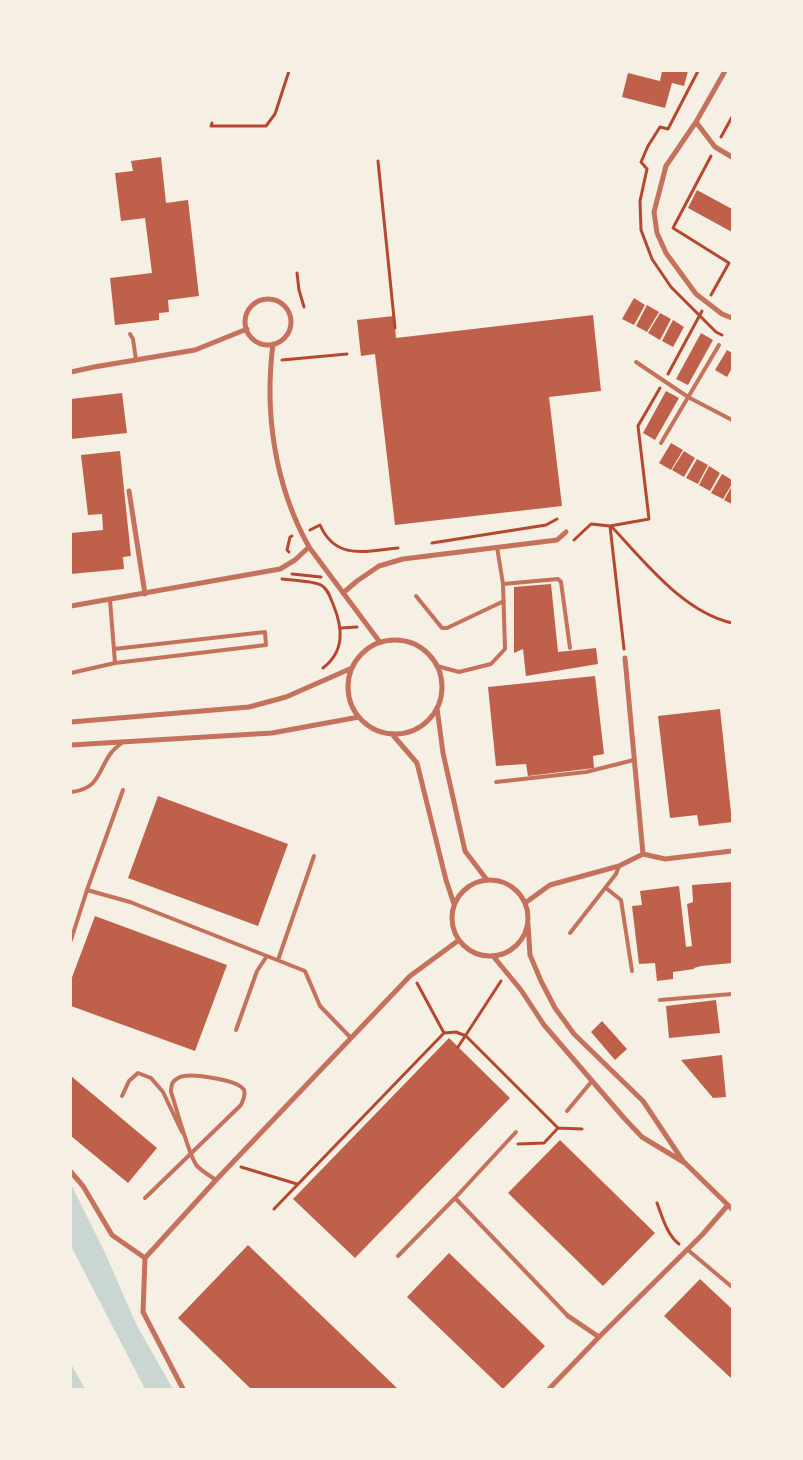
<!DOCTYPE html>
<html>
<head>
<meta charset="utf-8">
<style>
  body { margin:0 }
  #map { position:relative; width:803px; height:1460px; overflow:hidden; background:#f6efe4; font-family:Barlow,sans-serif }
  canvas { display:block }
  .frame { position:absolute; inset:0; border:72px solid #f6efe4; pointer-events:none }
</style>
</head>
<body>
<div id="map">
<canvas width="803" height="1460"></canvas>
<div class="frame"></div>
</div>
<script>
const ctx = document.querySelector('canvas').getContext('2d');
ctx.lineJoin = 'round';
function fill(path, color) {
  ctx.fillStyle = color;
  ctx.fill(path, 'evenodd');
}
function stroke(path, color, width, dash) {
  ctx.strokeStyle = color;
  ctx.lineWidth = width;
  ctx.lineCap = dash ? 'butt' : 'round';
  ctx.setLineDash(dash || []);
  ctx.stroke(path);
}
const water = new Path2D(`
  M 71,1184 L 106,1255 L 136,1324 L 173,1389 L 145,1389 L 71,1246 Z
  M 71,1364 L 85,1389 L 71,1389 Z`);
const building = new Path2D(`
  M 662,71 L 688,71 L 684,86 L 672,83 L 665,108 L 622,97 L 628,73 L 660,81 Z
  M 161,157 L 166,203 L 188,200 L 199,296 L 168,300 L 169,312 L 159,313 L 159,320 L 115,325 L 110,278 L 152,273 L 145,218 L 121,221 L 115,173 L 133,171 L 131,161 Z
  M 697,190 L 732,209 L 732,232 L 688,208 Z
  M 634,298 L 645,305 L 634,325 L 622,319 Z
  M 647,305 L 659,312 L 647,332 L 636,326 Z
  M 660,313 L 671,319 L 660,340 L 648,333 Z
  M 593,315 L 601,391 L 549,397 L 562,506 L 395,525 L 375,354 L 361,356 L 357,320 L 394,316 L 396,338 Z
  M 673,320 L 684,327 L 673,347 L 662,341 Z
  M 701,333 L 713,340 L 688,385 L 676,379 Z
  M 727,350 L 732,353 L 732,368 L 727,377 L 715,370 Z
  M 666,391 L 679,398 L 655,440 L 643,433 Z
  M 122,393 L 127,433 L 71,439 L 71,399 Z
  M 671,443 L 683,450 L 671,470 L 659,463 Z
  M 120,451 L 131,556 L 123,557 L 124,569 L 71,574 L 71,533 L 103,530 L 102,514 L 88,515 L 81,455 Z
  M 684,451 L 695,458 L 684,477 L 672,470 Z
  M 697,459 L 708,465 L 698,484 L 686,478 Z
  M 709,466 L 720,473 L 710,491 L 699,485 Z
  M 722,474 L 732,480 L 732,484 L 723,499 L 711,493 Z
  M 732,486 L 732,504 L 724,500 Z
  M 551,584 L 558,652 L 596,648 L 598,664 L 526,676 L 523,649 L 514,653 L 514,587 Z
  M 595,676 L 604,754 L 593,756 L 594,768 L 528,776 L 526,764 L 496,766 L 488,687 Z
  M 720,709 L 732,822 L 699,826 L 697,815 L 670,818 L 658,716 Z
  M 158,796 L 288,844 L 258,926 L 128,878 Z
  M 732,882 L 732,963 L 701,966 L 694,968 L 694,969 L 673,972 L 673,979 L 657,981 L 655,963 L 639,964 L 632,906 L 642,905 L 640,891 L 679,886 L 686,947 L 692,946 L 687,904 L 693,902 L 692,885 Z
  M 95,916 L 227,965 L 195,1051 L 71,1006 L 71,980 Z
  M 716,1000 L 720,1033 L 669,1038 L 666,1006 Z
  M 602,1021 L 627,1049 L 615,1060 L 591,1032 Z
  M 449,1038 L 510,1098 L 355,1258 L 293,1199 Z
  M 722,1055 L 726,1097 L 713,1098 L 681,1060 Z
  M 71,1076 L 157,1148 L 128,1183 L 71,1136 Z
  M 560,1140 L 655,1233 L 603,1286 L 508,1193 Z
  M 248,1245 L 398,1389 L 251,1389 L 178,1318 Z
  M 449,1253 L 545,1346 L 503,1389 L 407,1297 Z
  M 700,1279 L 732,1309 L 732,1379 L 664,1316 Z`);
const path = new Path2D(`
  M 698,71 L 668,129 L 660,127 L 648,146 L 641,162 L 647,169 L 640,201 L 641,230 L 652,259 L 671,287 L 716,332 L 722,335
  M 212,123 L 211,126 L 266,126 L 275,114 L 289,71
  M 721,137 L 732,117
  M 711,156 L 673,228 L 729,263 L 711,295
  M 378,161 L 395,328
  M 297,273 L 299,290 L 304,307
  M 282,360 L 347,354
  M 668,374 L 702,311
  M 610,526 L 624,649
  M 611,526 C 644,561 683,612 732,623
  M 310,530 L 320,525 C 336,561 366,551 398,548
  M 574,540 L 591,524 L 610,526 L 649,519 L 638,426 L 660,388
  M 432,543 L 546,525 L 557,519
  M 289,552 L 287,550 L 290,537 L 292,536
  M 292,574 L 321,577
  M 282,579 C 291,580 314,581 321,585 C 328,589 330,597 333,604 C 343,628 345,651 323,668
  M 341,628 L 357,627
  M 417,983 L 444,1033
  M 458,1047 L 501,981
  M 518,1144 L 544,1143 L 558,1128
  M 241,1167 L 297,1184
  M 657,1203 C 662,1216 667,1235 679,1244
  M 274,1209 L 444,1033 L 456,1032 L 466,1036 L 558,1128 L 582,1129`);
const service = new Path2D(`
  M 130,334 L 133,339 L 136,360
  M 636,362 L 688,397 L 732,420
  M 661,443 L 719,345
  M 503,584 L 558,579 L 561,582 L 570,648
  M 416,596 L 442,628 L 447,628 L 504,601
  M 114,649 L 265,632 L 266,645 L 115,663
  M 437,666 L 459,672 L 491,664 L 505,649 L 503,584 L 497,547
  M 71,673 L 115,663 L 110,600
  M 496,782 L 586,772 L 634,760
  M 71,792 C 100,789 98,770 111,753 C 114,749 119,745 123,742
  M 606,888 L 621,900 L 632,971
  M 87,890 L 130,902 L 305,971 L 320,1006 L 351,1038
  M 570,933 L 616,874 L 619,866
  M 71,940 L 87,890 L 123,790
  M 278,960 L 314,856
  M 660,1000 L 732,994
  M 236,1030 L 257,971 L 267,956
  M 122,1096 L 129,1081 L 138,1073 L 151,1078 L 163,1092 L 182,1132
  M 567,1111 L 592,1081
  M 145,1198 L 241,1105 C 243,1100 246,1095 244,1090 C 239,1080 195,1074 184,1076 C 181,1076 176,1079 174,1081 C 171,1084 171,1088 171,1092 C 176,1106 189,1157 197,1166 C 202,1171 210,1176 216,1180
  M 455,1198 L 516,1132
  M 688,1250 L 732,1287
  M 398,1256 L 455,1198 L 568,1316`);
const minor = new Path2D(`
  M 725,71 L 696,122 L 666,166 L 654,212 L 657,233 L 666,253 L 696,294 L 722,314 L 732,318
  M 696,122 L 715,147 L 732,157
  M245 322a23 23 0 1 1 46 0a23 23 0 1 1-46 0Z
  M 273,344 C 264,413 275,486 309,547 L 379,641
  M 71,372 L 94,367 L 195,350 L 247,329
  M 129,491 L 145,594
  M 343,593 L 357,581 L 379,566 L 403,559 L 557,540 L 566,532
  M 71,606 L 280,569 L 295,560 L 309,547
  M348 687a47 47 0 1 1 94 0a47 47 0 1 1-94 0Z
  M 625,658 L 643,854
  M 437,708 L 443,753 L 465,851 L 487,880
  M 71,722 L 249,707 L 286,697 L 352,668
  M 392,734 L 417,763 L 446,880 L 454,904
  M 71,745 L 272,733 L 359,717
  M452 918a38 38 0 1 1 76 0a38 38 0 1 1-76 0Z
  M 525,903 L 550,885 L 619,866 L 643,854 L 665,859 L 732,851
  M 528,924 L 530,955 L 541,981 L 555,1008 L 574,1034 L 643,1101 L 683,1161
  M 493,956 L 521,990 L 544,1025 L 624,1118 L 642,1137 L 685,1163 L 732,1209
  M 71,1172 L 83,1186 L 112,1235 L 145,1258
  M 568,1316 L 599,1337
  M 183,1389 L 143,1312 L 145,1258 L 216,1180 L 410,976 L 459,940
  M 549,1389 L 599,1337 L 702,1235 L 728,1205`);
fill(water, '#c9d6d2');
fill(building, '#bf614a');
stroke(path, '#b5482f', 3);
stroke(service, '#c5725c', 4);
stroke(minor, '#c5725c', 5);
</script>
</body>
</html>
